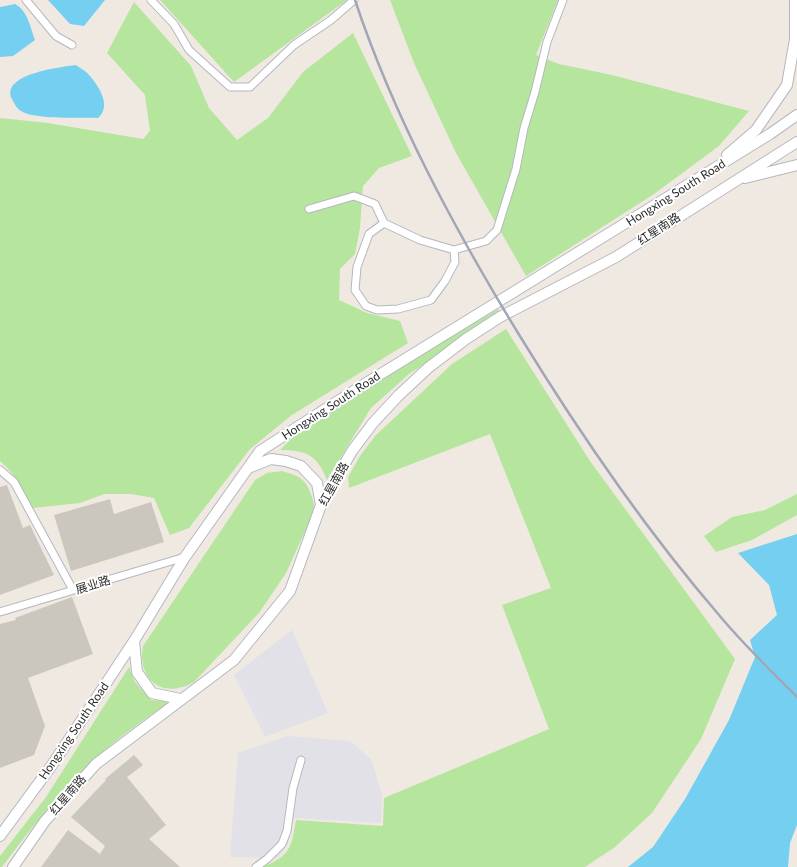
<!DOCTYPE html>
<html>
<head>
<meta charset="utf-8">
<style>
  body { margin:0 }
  canvas { display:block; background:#efe9e1 }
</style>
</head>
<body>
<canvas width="797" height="867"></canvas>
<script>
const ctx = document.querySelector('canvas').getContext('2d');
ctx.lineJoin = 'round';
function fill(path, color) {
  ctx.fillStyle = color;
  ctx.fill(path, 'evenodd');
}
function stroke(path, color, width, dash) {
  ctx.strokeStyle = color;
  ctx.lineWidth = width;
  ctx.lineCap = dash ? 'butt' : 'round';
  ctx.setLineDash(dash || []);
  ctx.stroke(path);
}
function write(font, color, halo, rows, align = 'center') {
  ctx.font = font + ' Lato,"Noto Sans SC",sans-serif';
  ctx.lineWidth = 4;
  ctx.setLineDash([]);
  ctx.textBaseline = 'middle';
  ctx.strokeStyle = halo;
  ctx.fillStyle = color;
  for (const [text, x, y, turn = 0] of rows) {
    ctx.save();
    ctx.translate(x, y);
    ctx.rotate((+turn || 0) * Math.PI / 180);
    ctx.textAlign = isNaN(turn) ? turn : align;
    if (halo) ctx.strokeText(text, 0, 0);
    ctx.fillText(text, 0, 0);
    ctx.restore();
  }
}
const industrial = new Path2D(`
  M 292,630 L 328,713 L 265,737 L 234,675 Z
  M 287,736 L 350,741 L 371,759 L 382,794 L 381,823 L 294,818 L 288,844 L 278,858 L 230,857 L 238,753 Z`);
const green = new Path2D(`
  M 160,0 L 347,0 L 234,82 Z
  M 390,0 L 558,0 L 536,55 L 559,64 L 612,75 L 749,111 L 719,146 L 654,194 L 526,276 L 456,153 L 414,63 Z
  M 134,2 L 191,66 L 209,108 L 237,140 L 268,118 L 303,72 L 353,33 L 412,156 L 379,168 L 363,186 L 360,228 L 355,254 L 340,269 L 339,300 L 367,313 L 400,321 L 408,343 L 292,415 L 250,449 L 189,528 L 170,535 L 154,498 L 131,494 L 104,494 L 80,503 L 33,508 C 24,490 15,474 0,461 L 0,118 L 48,123 L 143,139 L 150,131 L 145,95 L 107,53 Z
  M 498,309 L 501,314 L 409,374 L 371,408 L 327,480 C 317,455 307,450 280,450 L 294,436 L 355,394 Z
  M 506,329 L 590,461 L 735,659 L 701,739 L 652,813 L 615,847 L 585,867 L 263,867 C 291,855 291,848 296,820 L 383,826 L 384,798 L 549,729 L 502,605 L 551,588 L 490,434 L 349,488 L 348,477 L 360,456 L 375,436 L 452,364 Z
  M 282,471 C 298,476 306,478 311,495 C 314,502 315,506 313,514 L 286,573 L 259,613 L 194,682 C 163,700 137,680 143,646 L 255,480 L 267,473 Z
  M 797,494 L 797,515 L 752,540 L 716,552 L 704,536 L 732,517 L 765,510 Z
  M 129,667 L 135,682 L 151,700 L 171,701 C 145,719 120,736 97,757 C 61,790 31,828 2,867 L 0,867 L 0,856 L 46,797 Z`);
const water = new Path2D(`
  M 48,0 L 105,0 L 84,26 L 70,24 Z
  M 15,4 C 28,11 30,27 35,40 L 13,56 L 0,57 L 0,7 Z
  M 76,65 C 80,68 86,71 89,75 C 99,86 112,106 98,118 C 81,117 35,120 21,111 C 17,109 14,103 12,99 C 0,74 61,67 76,65 Z
  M 797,534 L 797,825 L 790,843 L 788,867 L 628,867 L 653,847 L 685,799 L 729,720 L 755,657 L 750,640 L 777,615 L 769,585 L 738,553 Z`);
const building = new Path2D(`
  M 7,485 L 23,528 L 30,525 L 54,575 L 0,595 L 0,487 Z
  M 110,499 L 114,514 L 151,502 L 164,542 L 71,571 L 54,515 Z
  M 72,597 L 93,654 L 28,678 L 45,726 L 34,755 L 0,768 L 0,624 L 16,620 L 15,618 Z
  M 134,755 L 143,765 L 127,777 L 166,825 L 149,839 L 180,867 L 41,867 L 68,830 L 100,854 L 105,846 L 71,817 L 106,780 L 105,779 Z`);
const minor = new Path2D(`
  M 26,0 L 56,36 L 72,45
  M 151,0 L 174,24 L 189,50 L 230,87 L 250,87 L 294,45 L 331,20 L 354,0
  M 309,209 L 354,196 L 375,204 L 384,223 L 420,240 L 454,250 L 486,241 L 497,230 L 516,169 L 524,128 L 535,92 L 547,42 L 563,0
  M 384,223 L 369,234 L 357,267 L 355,290 L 366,306 L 377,310 L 398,309 L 431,300 L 445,281 L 455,262 L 454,250
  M 0,470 L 14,482 L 73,590
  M 0,612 L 185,557
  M 256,867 L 267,859 L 282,844 L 287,831 L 293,788 L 301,760`);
const secondary = new Path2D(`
  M 727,155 L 756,130 L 787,85 L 795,39 L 795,0
  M 745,178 L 797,165
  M 248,468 L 271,459 L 286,461 L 301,466 L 317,483 L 321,505
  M 134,641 L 137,672 L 152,693 L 180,699
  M 0,836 L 52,765 L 134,641 L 185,557 L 260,451 L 363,385 L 770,134 L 797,115
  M 13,867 L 45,821 L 96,764 L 234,660 L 290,591 L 321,505 L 352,451 L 373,423 L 399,395 L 428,368 L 466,339 L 500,317 L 616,257 L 797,142`);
const rail = new Path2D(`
  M 355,0 C 394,117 454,228 518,333 C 578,431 644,528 719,615 C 743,644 770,670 797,697`);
const streetNames = [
  ["Hongxing South Road",676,193,-32],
  ["红星南路",659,229,-33],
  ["Hongxing South Road",331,406,-33],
  ["红星南路",334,484,-61],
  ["展业路",93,585,-17],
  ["Hongxing South Road",74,731,-56],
  ["红星南路",68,795,-49]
];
fill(industrial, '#e3e1e8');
fill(green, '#b6e59e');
fill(water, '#75cff0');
fill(building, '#cbc7bf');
stroke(minor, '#b4b7c1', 9);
stroke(secondary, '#b4b7c1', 12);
stroke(minor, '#fff', 7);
stroke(secondary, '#fff', 10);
stroke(rail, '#a3a6b8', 2.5);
write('12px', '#2e2e2e', '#fff', streetNames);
</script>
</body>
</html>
